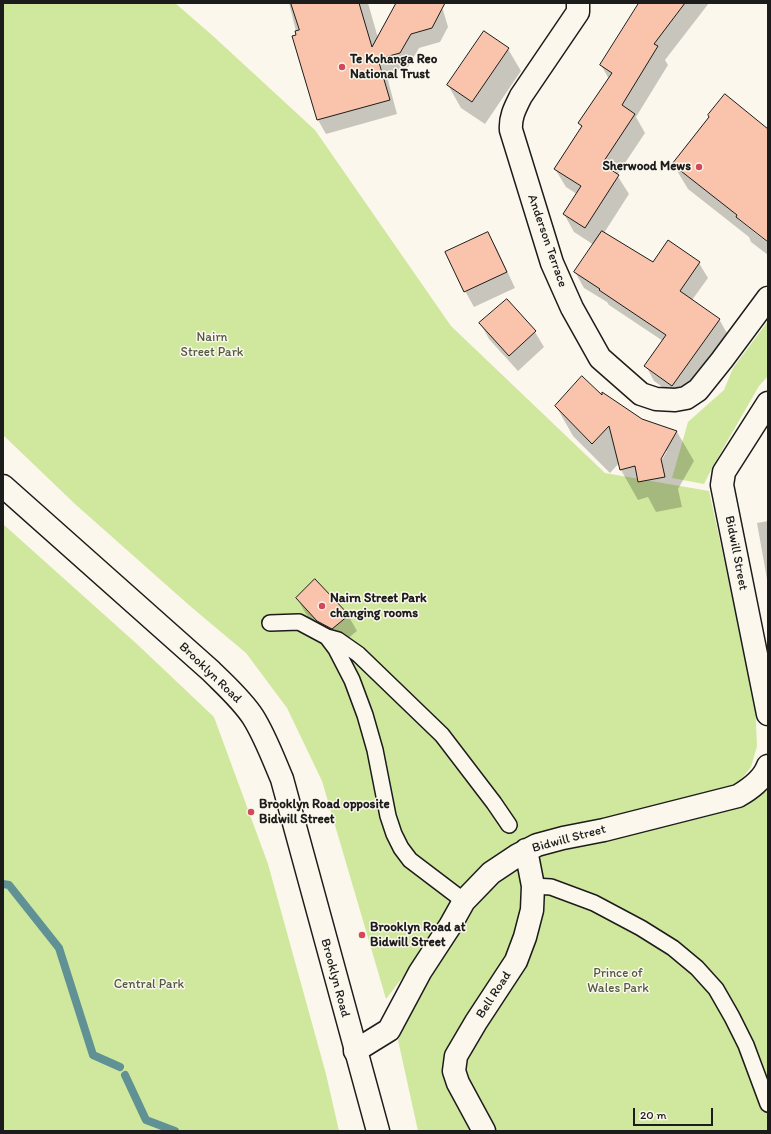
<!DOCTYPE html>
<html>
<head>
<meta charset="utf-8">
<style>
  body { margin:0 }
  #map { position:relative; width:771px; height:1134px; overflow:hidden; background:#fbf7ec; font-family:Itim,sans-serif }
  canvas { display:block }
  .frame { position:absolute; inset:0; border:4px solid #1c1c1c; pointer-events:none }
  .scale { position:absolute; left:633px; top:1108px; width:80px; height:18px; box-sizing:border-box; border:2px solid #1c1c1c; border-top:0; padding-left:5px; font-size:12px; line-height:14px; white-space:nowrap; color:#1c1c1c; -webkit-text-stroke:3px #fbf7ec; paint-order:stroke }
</style>
</head>
<body>
<div id="map">
<canvas width="771" height="1134"></canvas>
<div class="frame"></div>
<div class="scale">20 m</div>
</div>
<script>
const ctx = document.querySelector('canvas').getContext('2d');
ctx.lineJoin = 'round';
function fill(path, color) {
  ctx.fillStyle = color;
  ctx.fill(path, 'evenodd');
}
function stroke(path, color, width, dash) {
  ctx.strokeStyle = color;
  ctx.lineWidth = width;
  ctx.lineCap = dash ? 'butt' : 'round';
  ctx.setLineDash(dash || []);
  ctx.stroke(path);
}
function write(font, color, halo, rows, align = 'center') {
  ctx.font = font + ' Itim,sans-serif';
  ctx.lineWidth = 3;
  ctx.setLineDash([]);
  ctx.textBaseline = 'middle';
  ctx.strokeStyle = halo;
  ctx.fillStyle = color;
  for (const [text, x, y, turn = 0] of rows) {
    ctx.save();
    ctx.translate(x, y);
    ctx.rotate((+turn || 0) * Math.PI / 180);
    ctx.textAlign = isNaN(turn) ? turn : align;
    if (halo) ctx.strokeText(text, 0, 0);
    ctx.fillText(text, 0, 0);
    ctx.restore();
  }
}
const green = new Path2D(`
  M 3,3 L 175,3 L 213,36 L 315,130 L 451,326 L 605,473 L 709,491 L 755,701 L 757,746 L 751,767 L 733,790 L 565,830 L 453,901 L 403,977 L 386,999 L 322,781 L 287,708 L 246,653 L 190,606 L 75,504 L 3,435 Z
  M 768,321 L 768,376 L 759,386 L 713,466 L 704,484 L 672,478 L 688,422 L 724,390 L 733,368 Z
  M 3,524 L 138,645 L 214,717 L 268,864 L 326,1074 L 339,1131 L 3,1131 Z
  M 768,787 L 768,1131 L 418,1131 L 398,1040 L 415,1003 L 474,909 L 500,880 L 518,866 L 564,841 L 739,802 Z`);
const shadow = new Path2D(`
  M 289,3 L 368,3 L 378,38 L 397,3 L 439,3 L 443,10 L 448,27 L 440,42 L 419,48 L 408,67 L 386,73 L 397,114 L 326,134 L 318,120 Z
  M 640,3 L 709,3 L 665,60 L 668,65 L 636,117 L 645,133 L 617,175 L 629,194 L 604,233 L 653,263 L 699,263 L 708,278 L 692,300 L 719,319 L 728,335 L 681,400 L 654,381 L 646,366 L 663,341 L 609,305 L 607,302 L 584,288 L 575,272 L 594,245 L 574,232 L 564,214 L 577,194 L 566,187 L 555,169 L 582,128 L 579,123 L 609,79 L 601,65 Z
  M 508,49 L 521,71 L 485,124 L 461,108 L 448,85 Z
  M 768,127 L 768,241 L 739,218 L 739,220 L 768,243 L 768,255 L 751,242 L 749,237 L 688,189 L 673,164 Z
  M 488,233 L 497,249 L 515,288 L 474,307 L 465,291 Z
  M 507,300 L 535,332 L 544,347 L 518,371 L 489,339 L 480,323 Z
  M 603,398 L 641,420 L 677,432 L 694,461 L 678,489 L 682,507 L 656,512 L 648,497 L 638,500 L 621,470 L 619,463 L 610,473 L 573,436 L 556,406 ZM 665,451 L 667,451 L 660,463 L 658,462 Z
  M 768,521 L 768,585 L 757,523 Z
  M 297,598 L 348,615 L 357,631 L 341,644 L 327,637 L 306,614 Z`);
const stream = new Path2D(`
  M 3,884 L 9,885 L 59,948 L 93,1055 L 120,1067
  M 125,1075 L 146,1120 L 175,1131`);
const building = new Path2D(`
  M 291,3 L 359,3 L 372,47 L 396,3 L 445,3 L 432,28 L 411,34 L 400,53 L 378,59 L 390,100 L 317,120 L 292,36 L 296,35 L 295,31 L 299,30 Z
  M 639,3 L 685,3 L 654,44 L 658,46 L 622,105 L 635,114 L 602,164 L 619,175 L 585,228 L 563,214 L 581,186 L 554,169 L 582,126 L 578,123 L 612,73 L 600,65 Z
  M 484,31 L 509,48 L 472,102 L 447,85 Z
  M 725,94 L 768,129 L 768,242 L 736,217 L 737,215 L 672,164 L 709,117 L 708,115 Z
  M 602,231 L 653,262 L 668,240 L 700,262 L 680,291 L 720,319 L 672,386 L 644,366 L 666,335 L 599,290 L 600,289 L 574,272 Z
  M 488,232 L 507,272 L 464,292 L 445,252 Z
  M 507,299 L 536,331 L 509,356 L 479,323 Z
  M 582,376 L 602,395 L 602,392 L 642,419 L 677,431 L 661,459 L 665,477 L 638,482 L 635,466 L 620,470 L 609,426 L 592,444 L 555,406 Z
  M 315,579 L 349,615 L 332,629 L 317,621 L 296,598 Z`);
const service = new Path2D(`
  M 270,623 L 299,622 L 327,637 L 336,649 L 352,680 L 365,715 L 375,750 L 388,816 L 394,834 L 401,848 L 410,860 L 464,901
  M 327,637 L 338,640 L 358,654 L 442,735 L 494,803 L 509,825
  M 533,886 L 551,887 L 594,903 L 641,928 L 673,948 L 697,968 L 716,989 L 732,1017 L 746,1045 L 768,1104`);
const minor = new Path2D(`
  M 578,3 L 578,12 L 521,96 C 515,108 510,117 511,130 L 552,263 L 572,308 L 600,358 L 641,394 L 656,399 L 675,400 L 686,398 L 698,390 L 722,360 L 768,298
  M 768,403 L 724,472 L 722,485 L 768,714
  M 355,1051 L 389,1030 L 420,972 L 450,926 L 464,901 L 491,873 L 518,855 L 537,845 L 563,838 L 604,830 L 738,796 C 750,789 763,780 768,766
  M 484,1131 L 458,1083 L 454,1071 L 456,1056 L 476,1022 L 516,961 L 525,937 L 532,910 L 533,886 L 526,850`);
const secondary = new Path2D(`
  M 3,486 L 211,671 C 226,686 242,700 253,717 C 265,736 273,758 282,779 L 378,1131`);
const markers = [
  [342,67,4,"#d1495b"],
  [699,167,4,"#d1495b"],
  [322,606,4,"#d1495b"],
  [251,812,4,"#d1495b"],
  [362,935,4,"#d1495b"]
];
const poiNames = [
  ["Te Kohanga Reo",350,60],
  ["National Trust",350,75],
  ["Sherwood Mews",691,167,"right"],
  ["Nairn Street Park",330,599],
  ["changing rooms",330,614],
  ["Brooklyn Road opposite",259,805],
  ["Bidwill Street",259,820],
  ["Brooklyn Road at",370,928],
  ["Bidwill Street",370,943]
];
const streetNames = [
  ["Anderson Terrace",547,241,71],
  ["Bidwill Street",736,553,79],
  ["Brooklyn Road",210,673,44],
  ["Bidwill Street",569,839,-15],
  ["Brooklyn Road",335,978,75],
  ["Bell Road",494,995,-57]
];
const parkNames = [
  ["Nairn",212,338],
  ["Street Park",212,353],
  ["Prince of",618,974],
  ["Wales Park",618,989],
  ["Central Park",149,985]
];
fill(green, '#cfe89e');
fill(shadow, '#0003');
stroke(stream, '#609195', 8);
fill(building, '#f9c4ab');
stroke(building, '#1c1c1c', 1);
stroke(service, '#1c1c1c', 18);
stroke(minor, '#1c1c1c', 25);
stroke(secondary, '#1c1c1c', 25);
stroke(service, '#fbf7ec', 15);
stroke(minor, '#fbf7ec', 22);
stroke(secondary, '#fbf7ec', 22);
for (const [x, y, r, color] of markers) {
  const dot = new Path2D();
  dot.arc(x, y, r, 0, 2 * Math.PI);
  ctx.fillStyle = color;
  ctx.fill(dot);
  stroke(dot, '#fbf7ec', 1.5);
}
write('bold 13px', '#1c1c1c', '#fbf7ec', poiNames, 'left');
write('13px', '#1c1c1c', '#fbf7ec', streetNames);
write('13px', '#525943', '#fbf7ec', parkNames);
</script>
</body>
</html>
